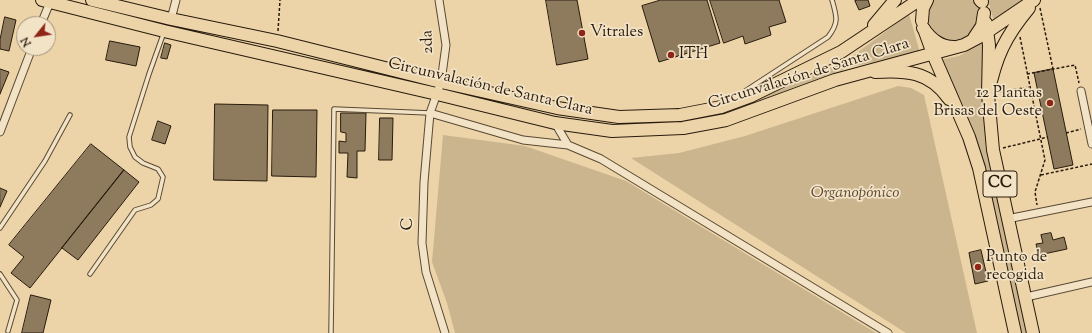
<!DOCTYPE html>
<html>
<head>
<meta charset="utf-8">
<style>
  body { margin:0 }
  #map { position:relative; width:1092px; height:333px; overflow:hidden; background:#ecd4a8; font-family:"Sorts Mill Goudy",serif }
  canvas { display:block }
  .north { position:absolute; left:16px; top:16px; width:40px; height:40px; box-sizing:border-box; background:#f3e3c6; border:1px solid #a2937c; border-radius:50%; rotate:240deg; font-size:11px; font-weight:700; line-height:16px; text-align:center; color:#281b0d }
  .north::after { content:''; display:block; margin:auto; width:14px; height:18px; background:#8f2418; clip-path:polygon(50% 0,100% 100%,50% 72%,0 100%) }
</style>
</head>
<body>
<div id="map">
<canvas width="1092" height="333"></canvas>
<div class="north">N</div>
</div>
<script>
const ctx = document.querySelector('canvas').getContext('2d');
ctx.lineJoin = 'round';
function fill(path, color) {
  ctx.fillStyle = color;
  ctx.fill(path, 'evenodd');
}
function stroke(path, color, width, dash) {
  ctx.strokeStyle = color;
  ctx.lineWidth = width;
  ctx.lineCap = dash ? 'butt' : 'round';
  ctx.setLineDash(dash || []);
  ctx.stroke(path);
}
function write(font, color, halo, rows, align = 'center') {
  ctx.font = font + ' "Sorts Mill Goudy",serif';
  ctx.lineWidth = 3.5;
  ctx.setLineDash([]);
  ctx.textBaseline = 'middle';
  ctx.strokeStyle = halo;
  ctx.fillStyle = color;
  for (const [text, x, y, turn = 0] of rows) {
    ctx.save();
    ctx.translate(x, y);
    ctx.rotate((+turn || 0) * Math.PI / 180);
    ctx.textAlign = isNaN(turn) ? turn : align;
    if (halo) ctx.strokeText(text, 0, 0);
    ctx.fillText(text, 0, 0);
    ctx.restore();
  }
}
const green = new Path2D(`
  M 931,0 L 976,0 L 980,9 L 977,29 L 963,41 L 943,41 C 923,23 926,26 931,0 Z
  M 988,0 L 1023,0 L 995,25 Z
  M 909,14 L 920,53 L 850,67 L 754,105 L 732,109 L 846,61 Z
  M 983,43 L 982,88 L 986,149 L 1028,333 L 1019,333 L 979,150 L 965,109 L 939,60 L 959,56 Z
  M 898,86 L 911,88 L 924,95 L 977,333 L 906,333 L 631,158 L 679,153 L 745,136 Z
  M 443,135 L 525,146 L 626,181 L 876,333 L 455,333 L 447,303 L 432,262 Z`);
const building = new Path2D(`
  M 546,0 L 577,0 L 588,59 L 557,65 Z
  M 661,0 L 707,0 L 720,43 L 659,62 L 642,6 Z
  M 710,0 L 779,0 L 786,22 L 769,27 L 771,35 L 745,44 L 743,36 L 724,43 Z
  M 858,0 L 868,0 L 870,6 L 859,10 L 855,1 Z
  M 5,17 L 16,20 L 9,51 L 0,49 L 0,40 Z
  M 110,41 L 140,47 L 136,66 L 106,60 Z
  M 165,43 L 171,45 L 167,59 L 161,58 Z
  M 0,69 L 9,72 L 0,94 Z
  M 1053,69 L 1073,165 L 1054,169 L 1034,73 Z
  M 215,104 L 268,105 L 267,181 L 214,180 Z
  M 273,110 L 317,110 L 316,177 L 272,176 Z
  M 341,113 L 366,113 L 365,151 L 357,151 L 357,178 L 347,177 L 348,153 L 339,153 L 339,141 L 346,142 L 346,133 L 341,132 Z
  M 380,118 L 393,118 L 392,160 L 379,160 Z
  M 158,121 L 171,126 L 165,144 L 152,140 Z
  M 91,144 L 124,170 L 30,288 L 11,273 L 24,257 L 9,245 Z
  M 124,170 L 139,182 L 78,260 L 62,248 Z
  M 0,188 L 7,191 L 0,207 Z
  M 1051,233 L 1053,240 L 1064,237 L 1067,249 L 1039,255 L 1036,244 L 1043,243 L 1041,235 Z
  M 981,250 L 988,281 L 975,284 L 969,253 Z
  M 31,295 L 51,300 L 43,333 L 22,333 Z`);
const path = new Path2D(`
  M 1040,8 L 1053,69
  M 278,31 L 280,0
  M 1020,37 L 1045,160 L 1035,192 L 1037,205
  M 1027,74 L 1075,65 L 1079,83
  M 999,92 L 1029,87
  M 1066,133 L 1081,129
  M 1003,148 L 1048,137
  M 1041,175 L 1092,164`);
const service = new Path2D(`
  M 739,95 L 828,37 C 839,23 837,17 832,0
  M 0,228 L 45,161 L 70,115
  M 0,274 L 17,300 L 8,331
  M 90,274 L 135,210 L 151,205 L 158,199 L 163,177 L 158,169 L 143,163 L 135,157 L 130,147 L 129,137 L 149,74 L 164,32
  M 331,333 L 334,109 L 430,113`);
const minor = new Path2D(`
  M 439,0 L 446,45 L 441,82 L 430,113 L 424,182 L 422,243 L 426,272 L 445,333
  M 171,19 L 176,0
  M 41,24 L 51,0
  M 1081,91 L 1092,144
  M 430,113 L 523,140 L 568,145
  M 555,123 L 568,145 L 601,159 L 888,333
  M 0,132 L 32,48
  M 1007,219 L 1092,202
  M 1026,297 L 1092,282`);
const primary = new Path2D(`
  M 986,23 L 989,45 L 988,94 L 993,150 L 1033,333
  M 924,29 L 933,54 L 969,137 L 979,168 L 1015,333
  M 875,72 C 905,70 930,71 949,99`);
const trunk = new Path2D(`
  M 42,0 L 164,31 L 437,94 L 555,123 L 612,131 L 683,128 L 726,120 L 835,80 L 964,45 L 981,36 L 1034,0
  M 92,0 L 171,19 L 277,41 L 441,82 L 557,108 L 619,117 L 680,115 L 721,107 L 751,96 L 841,52 L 919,0
  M 980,0 L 982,2
  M 922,21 L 923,8 L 927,0
  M 874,25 L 895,0
  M 923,28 C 931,39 940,47 954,47
  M 974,38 L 982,26 L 984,13
  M 988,94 C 996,56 1005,37 1029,8`);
const markers = [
  [582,33,4,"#8f2418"],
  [671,55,4,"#8f2418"],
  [1050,103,4,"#8f2418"],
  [978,267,4,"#8f2418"]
];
const shields = [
  [1000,184,34]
];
const shieldNames = [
  ["CC",1000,184]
];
const poiNames = [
  ["Vitrales",590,33],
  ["ITH",679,55],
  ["12 Plantas",1042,94,"right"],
  ["Brisas del Oeste",1042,112,"right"],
  ["Punto de",986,258],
  ["recogida",986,276]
];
const streetNames = [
  ["2da",429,42,-92],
  ["Circunvalación de Santa Clara",809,75,-17],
  ["Circunvalación de Santa Clara",490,88,13],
  ["C",409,224,-89]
];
const parkNames = [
  ["Organopónico",855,194]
];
fill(green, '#cbb58e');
fill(building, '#8e7b5e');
stroke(building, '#281b0d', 1);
stroke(service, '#594934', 5.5);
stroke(minor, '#594934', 9);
stroke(primary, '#281b0d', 14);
stroke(trunk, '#281b0d', 14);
stroke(path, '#281b0d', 1.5, [3, 2]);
stroke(service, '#f3e3c6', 3.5);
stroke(minor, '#f3e3c6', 7);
stroke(primary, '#ecd4a8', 12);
stroke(trunk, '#ecd4a8', 12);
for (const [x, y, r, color] of markers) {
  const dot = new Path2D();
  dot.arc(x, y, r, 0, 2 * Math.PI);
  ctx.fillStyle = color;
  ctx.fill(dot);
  stroke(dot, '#f3e3c6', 1.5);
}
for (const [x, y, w] of shields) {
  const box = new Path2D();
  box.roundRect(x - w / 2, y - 13, w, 26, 3);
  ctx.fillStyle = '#f3e3c6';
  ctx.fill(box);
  stroke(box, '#281b0d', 1);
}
write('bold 15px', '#281b0d', null, shieldNames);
write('16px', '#281b0d', '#f3e3c6', poiNames, 'left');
write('16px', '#281b0d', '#f3e3c6', streetNames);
write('italic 16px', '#594934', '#f3e3c6', parkNames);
</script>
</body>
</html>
